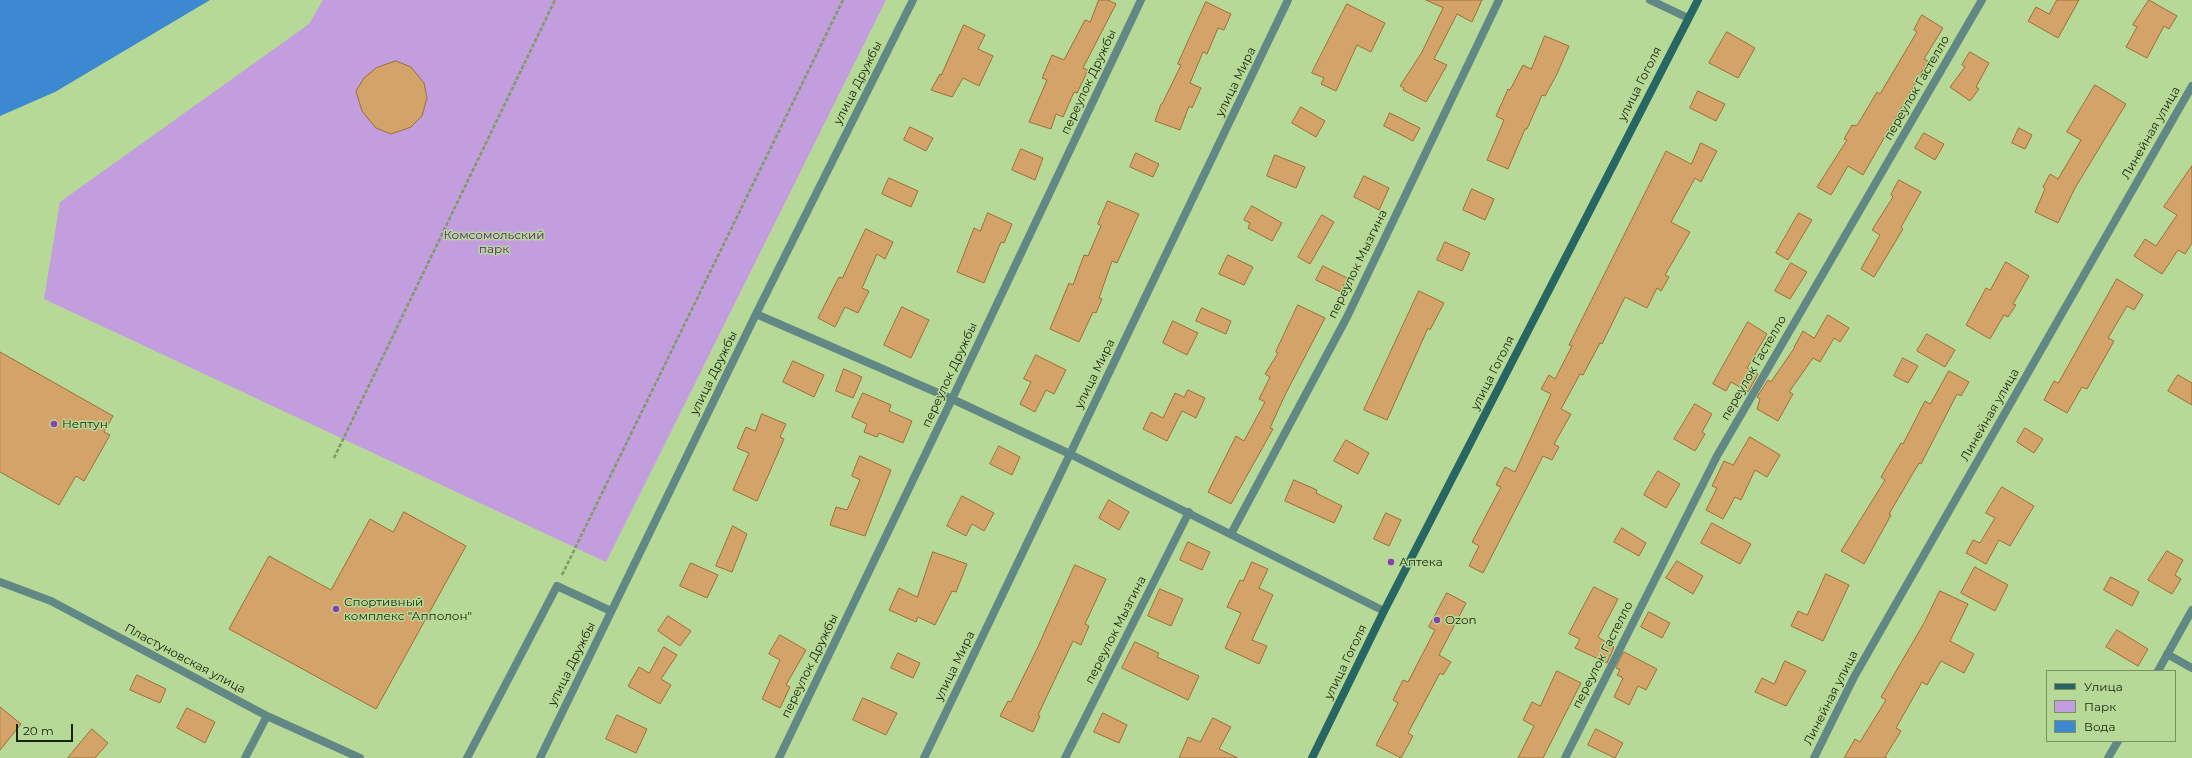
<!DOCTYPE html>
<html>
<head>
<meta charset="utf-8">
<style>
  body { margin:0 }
  #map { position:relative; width:2192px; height:758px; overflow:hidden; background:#b7d997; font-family:Montserrat,sans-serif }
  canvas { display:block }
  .legend { position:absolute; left:2046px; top:670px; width:130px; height:72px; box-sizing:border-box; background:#b7d997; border:1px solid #77915f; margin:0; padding:5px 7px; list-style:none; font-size:12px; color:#18240b }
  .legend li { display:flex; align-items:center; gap:8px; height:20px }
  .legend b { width:20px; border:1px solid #77915f }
  .scale { position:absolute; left:16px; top:724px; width:57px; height:18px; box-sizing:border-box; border:2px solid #18240b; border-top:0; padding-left:5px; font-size:12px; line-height:14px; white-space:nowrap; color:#18240b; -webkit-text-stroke:3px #b7d997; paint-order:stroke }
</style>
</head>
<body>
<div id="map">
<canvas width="2192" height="758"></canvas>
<ul class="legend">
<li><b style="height:5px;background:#286663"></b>Улица</li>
<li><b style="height:11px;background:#c29ede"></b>Парк</li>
<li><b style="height:11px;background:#3c88d1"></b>Вода</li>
</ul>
<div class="scale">20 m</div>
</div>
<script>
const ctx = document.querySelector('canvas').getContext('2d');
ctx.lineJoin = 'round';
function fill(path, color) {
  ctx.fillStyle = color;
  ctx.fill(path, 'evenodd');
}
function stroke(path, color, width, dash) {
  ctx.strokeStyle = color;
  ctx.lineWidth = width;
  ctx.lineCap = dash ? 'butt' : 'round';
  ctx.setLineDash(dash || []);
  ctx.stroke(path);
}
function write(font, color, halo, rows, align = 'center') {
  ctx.font = font + ' Montserrat,sans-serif';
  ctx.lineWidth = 3;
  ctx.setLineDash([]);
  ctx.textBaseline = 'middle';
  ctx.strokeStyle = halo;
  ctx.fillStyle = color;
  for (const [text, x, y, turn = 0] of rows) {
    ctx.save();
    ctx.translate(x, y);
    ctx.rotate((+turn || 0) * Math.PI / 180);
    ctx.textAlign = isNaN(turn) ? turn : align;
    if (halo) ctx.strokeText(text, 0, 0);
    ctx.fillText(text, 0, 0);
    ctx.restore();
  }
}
const green = new Path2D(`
  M 323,0 L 886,0 L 606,562 L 44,299 L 60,202 L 309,24 Z`);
const water = new Path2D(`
  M 0,0 L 210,0 L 55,92 L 0,116 Z`);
const building = new Path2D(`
  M 1099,0 L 1108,0 L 1116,4 L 1083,68 L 1088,70 L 1077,93 L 1074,92 L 1063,117 L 1056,114 L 1051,129 L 1029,122 L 1047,80 L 1042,78 L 1052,55 L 1064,60 L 1085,20 L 1090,22 Z
  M 1426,0 L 1482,0 L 1472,22 L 1457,14 L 1434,59 L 1447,65 L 1426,102 L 1403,90 L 1404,88 L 1400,86 L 1422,52 L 1443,8 Z
  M 2057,0 L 2079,0 L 2058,38 L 2028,21 L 2036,7 L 2049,14 Z
  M 2149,0 L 2177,16 L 2169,29 L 2164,26 L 2147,58 L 2126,47 L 2137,27 L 2133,25 Z
  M 1206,2 L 1231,14 L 1224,30 L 1218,28 L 1207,54 L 1203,52 L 1190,83 L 1201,88 L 1192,108 L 1189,106 L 1180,130 L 1155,121 L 1161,104 L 1162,104 L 1181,65 L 1178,64 Z
  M 1347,4 L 1385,23 L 1371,52 L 1357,45 L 1336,91 L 1321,84 L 1324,78 L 1312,73 Z
  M 1922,15 L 1943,28 L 1924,59 L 1928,61 L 1863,175 L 1848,166 L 1831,195 L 1817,187 L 1847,140 L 1844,139 L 1852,125 L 1855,126 L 1858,124 L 1877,92 L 1880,94 L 1917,32 L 1914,30 Z
  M 964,25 L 985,35 L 978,49 L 993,56 L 979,86 L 963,78 L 952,97 L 931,90 L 940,74 L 941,75 Z
  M 1727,32 L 1755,48 L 1738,78 L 1709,63 Z
  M 1545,36 L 1569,46 L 1557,74 L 1545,96 L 1542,95 L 1527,129 L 1525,129 L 1508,169 L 1487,160 L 1504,120 L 1496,116 L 1508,89 L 1510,90 L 1523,65 L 1531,69 Z
  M 1970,52 L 1989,63 L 1976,87 L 1979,89 L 1970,101 L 1950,87 L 1965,67 L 1962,65 Z
  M 396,61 L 411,67 L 424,83 L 427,98 L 422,116 L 411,127 L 391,134 L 376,128 L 362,111 L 356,91 L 364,78 L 376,68 Z
  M 2095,85 L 2126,104 L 2075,188 L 2058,223 L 2035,212 L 2045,189 L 2043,187 L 2050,174 L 2058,179 L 2081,140 L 2067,132 Z
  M 1698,91 L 1725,104 L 1716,121 L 1690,108 Z
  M 1301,107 L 1325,121 L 1316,137 L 1292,123 Z
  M 1390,113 L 1420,128 L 1413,141 L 1384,126 Z
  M 910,127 L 933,138 L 926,151 L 904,140 Z
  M 2019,128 L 2032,135 L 2025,149 L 2012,143 Z
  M 1924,133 L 1944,144 L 1935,160 L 1915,148 Z
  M 1701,143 L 1717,151 L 1701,182 L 1695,178 L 1671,222 L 1690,232 L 1665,275 L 1669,277 L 1661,291 L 1657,288 L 1647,308 L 1625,297 L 1602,344 L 1600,343 L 1583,375 L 1580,374 L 1561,409 L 1571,414 L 1554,444 L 1559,447 L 1552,460 L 1543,456 L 1483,573 L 1469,566 L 1479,546 L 1472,542 L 1501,487 L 1496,485 L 1505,467 L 1515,472 L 1551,394 L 1541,389 L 1549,375 L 1555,379 L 1572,346 L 1569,345 L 1666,151 L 1691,164 Z
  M 1021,149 L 1043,158 L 1035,180 L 1012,170 Z
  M 1136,153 L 1159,164 L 1153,177 L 1130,167 Z
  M 1275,155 L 1305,167 L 1296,188 L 1267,176 Z
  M 2192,166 L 2192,243 L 2185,254 L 2178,250 L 2162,274 L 2134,256 L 2145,239 L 2156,246 L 2177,215 L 2164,207 Z
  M 1364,176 L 1389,188 L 1379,210 L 1354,197 Z
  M 889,178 L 918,191 L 911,207 L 882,194 Z
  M 1899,180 L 1921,192 L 1901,227 L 1903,229 L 1874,277 L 1861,269 L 1880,235 L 1872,230 L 1893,197 L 1891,195 Z
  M 1472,189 L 1494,199 L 1485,220 L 1463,210 Z
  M 1108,201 L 1139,214 L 1117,263 L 1112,261 L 1099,298 L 1102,299 L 1096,313 L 1093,312 L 1079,342 L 1050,329 L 1069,283 L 1073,285 L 1084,255 L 1088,256 L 1101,226 L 1098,224 Z
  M 1252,206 L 1282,223 L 1272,241 L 1248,228 L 1250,223 L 1244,220 Z
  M 988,213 L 1012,224 L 1004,243 L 1001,242 L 984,283 L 957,272 L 974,228 L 980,231 Z
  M 1799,213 L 1812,220 L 1788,260 L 1776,253 Z
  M 1322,215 L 1334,222 L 1310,264 L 1298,257 Z
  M 866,229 L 893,242 L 885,259 L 877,254 L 862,288 L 869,291 L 858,313 L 845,307 L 835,327 L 818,318 L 839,277 L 842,278 Z
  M 1445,242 L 1470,253 L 1462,271 L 1437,260 Z
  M 1228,255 L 1253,267 L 1244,285 L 1219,274 Z
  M 2006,262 L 2029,276 L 2013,304 L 2016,305 L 2008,317 L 2004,315 L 1990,339 L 1966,325 L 1986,288 L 1990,290 Z
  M 1791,263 L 1807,272 L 1790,299 L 1775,291 Z
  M 1323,266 L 1347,278 L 1341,292 L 1316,280 Z
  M 2117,279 L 2143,295 L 2134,310 L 2127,306 L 2108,338 L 2114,341 L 2087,389 L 2082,387 L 2067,413 L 2044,400 L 2054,381 L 2058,383 Z
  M 1419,291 L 1444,303 L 1430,330 L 1428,328 L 1387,420 L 1364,410 Z
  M 1298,305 L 1325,318 L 1285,395 L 1270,428 L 1273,429 L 1231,504 L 1208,492 L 1236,436 L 1244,441 L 1265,402 L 1259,399 L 1270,377 L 1265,374 L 1278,353 L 1276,352 Z
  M 902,307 L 929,320 L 911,358 L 884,345 Z
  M 1202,308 L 1231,321 L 1226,334 L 1196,321 Z
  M 1828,315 L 1849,328 L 1840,342 L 1834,338 L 1820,362 L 1813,358 L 1789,392 L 1793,394 L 1778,421 L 1757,409 L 1760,399 L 1757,397 L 1768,380 L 1771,382 L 1795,347 L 1794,347 L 1803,331 L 1814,338 Z
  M 1173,321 L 1198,333 L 1187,355 L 1163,343 Z
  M 1748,322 L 1767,334 L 1747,368 L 1758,374 L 1748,392 L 1731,382 L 1726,391 L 1713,384 Z
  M 1927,334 L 1955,350 L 1945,367 L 1917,351 Z
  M 0,352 L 113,416 L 104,432 L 110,435 L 84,481 L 76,476 L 59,505 L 0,472 Z
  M 1036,355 L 1066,370 L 1054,394 L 1046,390 L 1035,412 L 1020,404 L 1031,382 L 1024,379 Z
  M 1903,358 L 1918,366 L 1908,383 L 1894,376 Z
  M 793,361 L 824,375 L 814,397 L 783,382 Z
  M 844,369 L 862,377 L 853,398 L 836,391 Z
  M 1949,371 L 1969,382 L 1961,396 L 1957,394 L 1921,464 L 1919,463 L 1889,514 L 1891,515 L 1864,564 L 1841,551 L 1885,480 L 1881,477 L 1901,443 L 1903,444 L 1925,401 L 1930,404 Z
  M 2178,375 L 2192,383 L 2192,405 L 2168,391 Z
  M 1188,390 L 1205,398 L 1196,418 L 1182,411 L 1167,441 L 1143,429 L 1151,412 L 1163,418 L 1175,393 L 1184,397 Z
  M 863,393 L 891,405 L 889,411 L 912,421 L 903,443 L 879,433 L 877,437 L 864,432 L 867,424 L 852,417 Z
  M 1695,404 L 1712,414 L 1702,432 L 1705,434 L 1695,451 L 1674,439 Z
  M 762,414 L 786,424 L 780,437 L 784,439 L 757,501 L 733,490 L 749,453 L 737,448 L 746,427 L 755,431 Z
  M 2025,428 L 2043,439 L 2034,453 L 2017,442 Z
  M 1750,437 L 1780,455 L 1767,477 L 1755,470 L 1741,500 L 1735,497 L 1723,519 L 1706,510 L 1717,488 L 1712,486 L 1724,461 L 1733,465 Z
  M 1346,440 L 1369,453 L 1358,474 L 1334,461 Z
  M 999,446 L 1020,457 L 1012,475 L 990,464 Z
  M 860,456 L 891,470 L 865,536 L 830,525 L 836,507 L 847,510 L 860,480 L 852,476 Z
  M 1658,471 L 1680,484 L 1666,508 L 1644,495 Z
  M 1294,480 L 1317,490 L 1316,493 L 1342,506 L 1334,523 L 1285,501 Z
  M 2002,487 L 2034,506 L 2010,546 L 1999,540 L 1986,564 L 1966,553 L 1973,540 L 1980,543 L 1995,518 L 1986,513 Z
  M 962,496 L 994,513 L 984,531 L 972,524 L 966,536 L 947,526 Z
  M 1109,500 L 1129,512 L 1119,530 L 1099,518 Z
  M 404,512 L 466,546 L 376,709 L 229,629 L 269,556 L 331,590 L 370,519 L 393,532 Z
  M 1386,513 L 1401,520 L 1389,546 L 1374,539 Z
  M 1712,523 L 1751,544 L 1740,564 L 1701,543 Z
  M 733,526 L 747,534 L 732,572 L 716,566 Z
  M 1622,528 L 1646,543 L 1639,556 L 1614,542 Z
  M 1188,542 L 1210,552 L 1202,570 L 1180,560 Z
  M 2167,551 L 2183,560 L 2175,575 L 2181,579 L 2172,594 L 2148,580 Z
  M 933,552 L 967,564 L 956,592 L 952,591 L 935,625 L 918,617 L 916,622 L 889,610 L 899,588 L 917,597 Z
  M 1677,561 L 1703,576 L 1693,594 L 1666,578 Z
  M 1252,562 L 1268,569 L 1259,588 L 1273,595 L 1252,640 L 1267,646 L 1259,664 L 1225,648 L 1241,613 L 1227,607 L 1240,580 L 1243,581 Z
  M 691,563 L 718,575 L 707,598 L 680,586 Z
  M 1075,565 L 1106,579 L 1085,624 L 1089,626 L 1081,645 L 1073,641 L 1038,715 L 1040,716 L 1033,732 L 1000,716 L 1008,701 L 1011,702 L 1036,651 Z
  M 1975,567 L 2008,585 L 1995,611 L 1961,593 Z
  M 1826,574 L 1849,585 L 1823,641 L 1791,626 L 1798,611 L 1807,615 Z
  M 2111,577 L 2139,592 L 2132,606 L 2104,590 Z
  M 1594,587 L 1618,599 L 1598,637 L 1614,647 L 1607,663 L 1575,648 L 1580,639 L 1569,634 Z
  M 1160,589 L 1183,599 L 1171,626 L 1148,616 Z
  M 1940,591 L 1968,604 L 1950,641 L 1974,654 L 1964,673 L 1941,661 L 1927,685 L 1922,682 L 1896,728 L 1901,731 L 1885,757 L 1887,758 L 1844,758 L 1855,739 L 1860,742 L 1886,700 L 1881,697 L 1924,623 Z
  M 1447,593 L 1466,603 L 1439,655 L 1451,662 L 1443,675 L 1440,673 L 1408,733 L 1413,736 L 1401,758 L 1376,745 L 1398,703 L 1393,700 L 1403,680 L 1408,682 L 1435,630 L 1429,627 Z
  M 1649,612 L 1670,623 L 1662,638 L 1641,627 Z
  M 668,616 L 691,631 L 680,646 L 658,631 Z
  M 2117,630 L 2148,649 L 2138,666 L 2106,647 Z
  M 780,635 L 806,650 L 786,685 L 790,687 L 780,708 L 762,699 L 780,660 L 769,654 Z
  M 1135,642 L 1159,653 L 1157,657 L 1199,676 L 1188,700 L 1122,668 Z
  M 664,647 L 677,655 L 661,679 L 671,685 L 660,704 L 628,686 L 639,667 L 649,673 Z
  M 1624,652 L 1657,669 L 1646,690 L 1638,686 L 1629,705 L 1614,697 L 1623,678 L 1617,675 L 1620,670 L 1616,668 Z
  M 898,653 L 920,663 L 913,678 L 891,668 Z
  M 1785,661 L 1806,671 L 1786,706 L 1755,692 L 1762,678 L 1774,684 Z
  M 1557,671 L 1581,683 L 1543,758 L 1518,758 L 1534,726 L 1523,720 L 1532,702 L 1540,706 Z
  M 137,675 L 166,689 L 160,703 L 130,690 Z
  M 863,698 L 897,713 L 886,735 L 853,720 Z
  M 0,707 L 21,724 L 0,750 Z
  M 187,708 L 215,722 L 205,743 L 177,728 Z
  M 1103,713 L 1127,725 L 1119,743 L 1094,732 Z
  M 617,715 L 647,729 L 636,753 L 606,739 Z
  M 1213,718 L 1231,727 L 1219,749 L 1238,758 L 1179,758 L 1188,737 L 1200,742 Z
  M 92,729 L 108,743 L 95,758 L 68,758 Z
  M 1596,729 L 1623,743 L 1615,758 L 1588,745 Z`);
const path = new Path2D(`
  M 334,458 L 555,0
  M 562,575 L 843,0`);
const lane = new Path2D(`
  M 2167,654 L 2192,668
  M 467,758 L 557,586 L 611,611`);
const street = new Path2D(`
  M 1650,0 L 1688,18
  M 756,314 L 952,399 L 1070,454 L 1384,611
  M 1231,534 L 1347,317 L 1499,0
  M 0,582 L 51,601 L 267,716 L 360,758
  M 2158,671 L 2192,610
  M 245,758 L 267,716
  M 540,758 L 756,314 L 913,0
  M 779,758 L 952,399 L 1141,0
  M 924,758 L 1288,0
  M 1065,758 L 1189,512
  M 1565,758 L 1717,456 L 1982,0
  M 1814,758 L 1854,677 L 2192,86
  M 2108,758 L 2118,741`);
const secondary = new Path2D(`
  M 1312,758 L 1384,611 L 1698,0`);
const markers = [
  [54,424,4,"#8740b2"],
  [1391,562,4,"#8740b2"],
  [336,609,4,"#8740b2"],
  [1437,620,4,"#8740b2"]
];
const streetNames = [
  ["переулок Дружбы",1089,82,-65],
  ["улица Мира",1236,82,-64],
  ["улица Дружбы",858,83,-63],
  ["улица Гоголя",1640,84,-63],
  ["переулок Гастелло",1917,88,-60],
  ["Линейная улица",2151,133,-60],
  ["переулок Мызгина",1358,264,-64],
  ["переулок Гастелло",1754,368,-60],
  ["улица Дружбы",714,373,-64],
  ["улица Гоголя",1493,373,-63],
  ["улица Мира",1095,374,-64],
  ["переулок Дружбы",950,375,-65],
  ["Линейная улица",1990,415,-60],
  ["переулок Мызгина",1116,630,-63],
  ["переулок Гастелло",1603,655,-63],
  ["Пластуновская улица",185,659,28],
  ["улица Гоголя",1346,662,-64],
  ["улица Дружбы",572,664,-64],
  ["переулок Дружбы",810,666,-64],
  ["улица Мира",955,666,-64],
  ["Линейная улица",1831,698,-63]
];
const parkNames = [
  ["Комсомольский",494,235],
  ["парк",494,249]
];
const poiNames = [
  ["Нептун",62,424],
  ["Аптека",1399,562],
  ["Спортивный",344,602],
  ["комплекс \"Апполон\"",344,616],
  ["Ozon",1445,620]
];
fill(green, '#c29ede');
fill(water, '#3c88d1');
fill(building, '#d3a369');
stroke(building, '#9d6f35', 1);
stroke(path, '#7f9a66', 2.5, [4, 2]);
stroke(lane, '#628885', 8);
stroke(street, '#628885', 8);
stroke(secondary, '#286663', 8);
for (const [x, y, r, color] of markers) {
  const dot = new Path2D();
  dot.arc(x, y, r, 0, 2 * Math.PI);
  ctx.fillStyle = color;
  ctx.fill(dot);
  stroke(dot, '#b7d997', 1.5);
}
write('12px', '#18240b', '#b7d997', streetNames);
write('12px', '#57127b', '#b7d997', parkNames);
write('12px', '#18240b', '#b7d997', poiNames, 'left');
</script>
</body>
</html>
